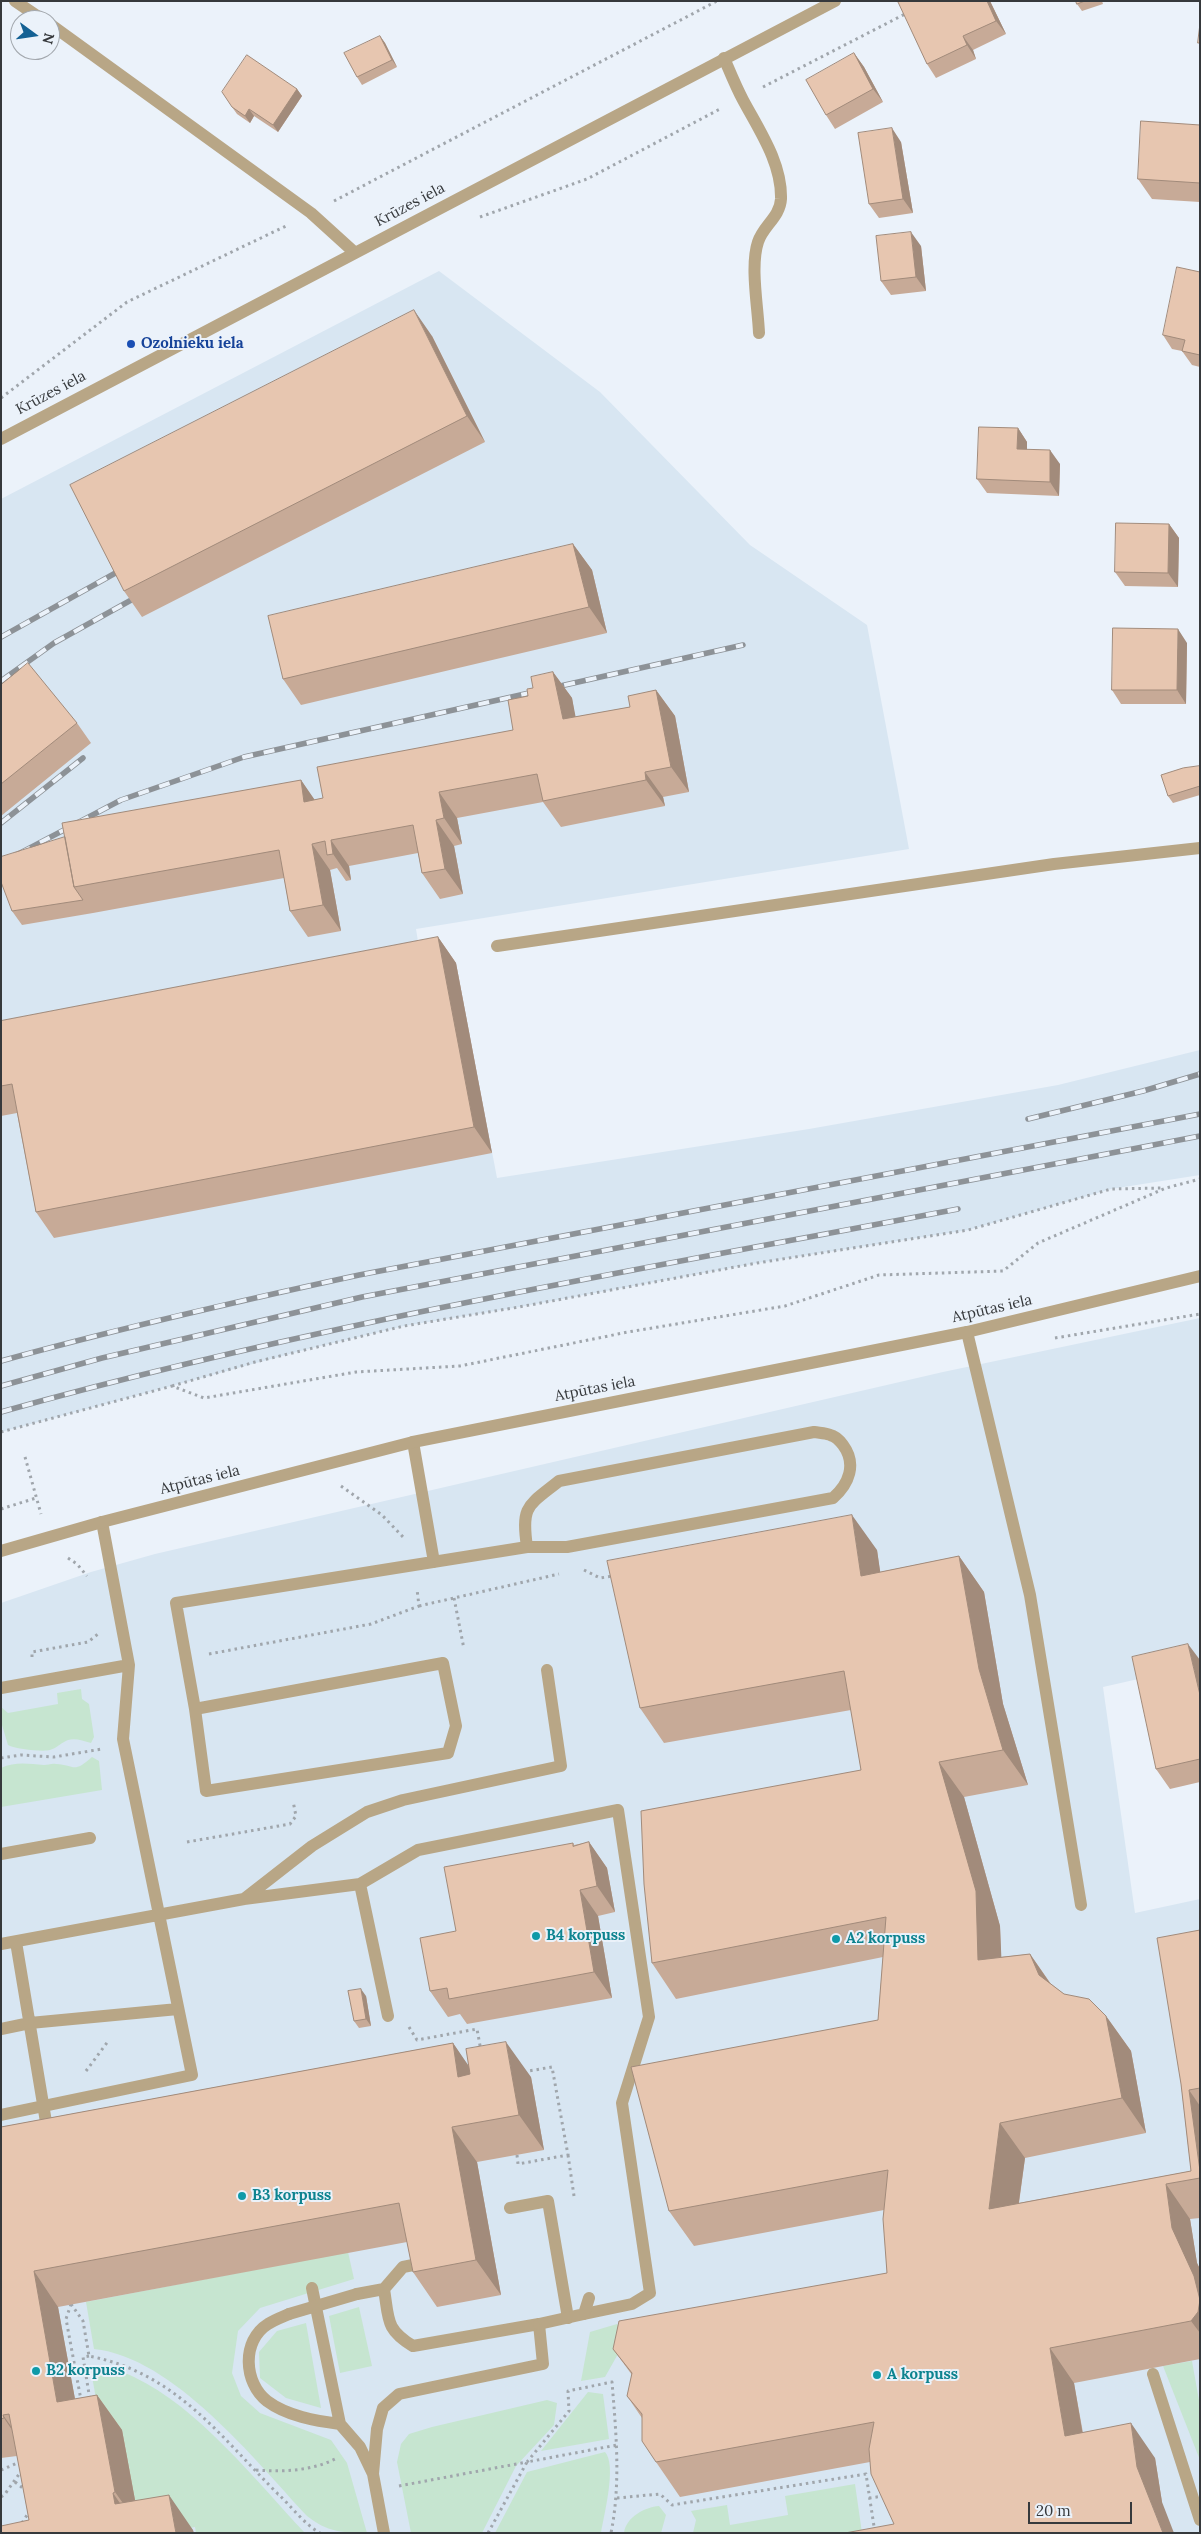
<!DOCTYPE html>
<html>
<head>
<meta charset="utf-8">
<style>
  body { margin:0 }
  #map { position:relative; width:1201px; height:2534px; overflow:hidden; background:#ebf2fa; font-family:Lora,serif }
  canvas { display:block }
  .frame { position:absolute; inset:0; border:2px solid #36393c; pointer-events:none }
  .north { position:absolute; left:10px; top:10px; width:50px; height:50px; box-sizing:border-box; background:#ebf2fa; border:1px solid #a3a8ae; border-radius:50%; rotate:104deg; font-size:14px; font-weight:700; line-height:20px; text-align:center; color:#36393c }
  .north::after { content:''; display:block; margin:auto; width:18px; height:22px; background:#146194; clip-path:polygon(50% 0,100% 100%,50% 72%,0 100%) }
  .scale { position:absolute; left:1028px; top:2502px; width:104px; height:22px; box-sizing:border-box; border:2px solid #36393c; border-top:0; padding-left:6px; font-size:15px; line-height:18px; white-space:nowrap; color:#36393c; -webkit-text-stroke:4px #ebf2fa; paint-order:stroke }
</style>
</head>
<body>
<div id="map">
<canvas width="1201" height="2534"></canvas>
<div class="frame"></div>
<div class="north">N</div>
<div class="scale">20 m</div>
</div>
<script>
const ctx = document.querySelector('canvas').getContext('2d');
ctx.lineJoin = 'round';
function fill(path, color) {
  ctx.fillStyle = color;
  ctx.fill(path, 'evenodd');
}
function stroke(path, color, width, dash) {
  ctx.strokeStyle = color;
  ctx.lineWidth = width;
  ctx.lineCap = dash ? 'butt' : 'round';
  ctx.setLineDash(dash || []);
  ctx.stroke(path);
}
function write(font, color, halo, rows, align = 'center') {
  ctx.font = font + ' Lora,serif';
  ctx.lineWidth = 4;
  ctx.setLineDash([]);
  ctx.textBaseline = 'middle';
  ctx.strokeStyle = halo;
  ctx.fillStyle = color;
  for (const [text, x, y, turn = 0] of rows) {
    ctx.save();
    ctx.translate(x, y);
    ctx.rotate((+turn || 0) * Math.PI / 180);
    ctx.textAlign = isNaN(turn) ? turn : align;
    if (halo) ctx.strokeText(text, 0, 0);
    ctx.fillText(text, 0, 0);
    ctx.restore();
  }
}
const built = new Path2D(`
  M 439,271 L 600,392 L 750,545 L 867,625 L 909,849 L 416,929 L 423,972 L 456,963 L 497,1178 L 809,1129 L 1058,1085 L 1200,1050 L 1200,1175 L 1111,1189 L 968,1230 L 757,1263 L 519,1307 L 404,1326 L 308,1349 L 1,1432 L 1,499 Z
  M 1200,1318 L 1200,1665 L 1103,1687 L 1135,1913 L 1200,1899 L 1200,2533 L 1,2533 L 1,1603 L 91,1572 L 155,1554 L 943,1372 Z`);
const green = new Path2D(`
  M 81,1689 L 82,1699 L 89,1704 L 94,1737 L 91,1743 C 83,1741 76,1738 68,1740 C 62,1742 57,1748 50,1750 C 43,1752 15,1749 8,1745 L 2,1725 L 1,1707 L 8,1713 L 58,1704 L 57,1693 Z
  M 92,1757 L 99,1761 L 102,1790 L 1,1807 L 1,1768 C 16,1761 29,1764 44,1765 C 48,1765 52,1763 56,1764 C 75,1765 73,1774 92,1757 Z
  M 348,2252 L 354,2279 L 260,2308 L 238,2331 L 232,2373 L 241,2396 L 260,2413 L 331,2440 L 347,2463 L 367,2533 C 343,2533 327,2532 307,2516 C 255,2460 173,2357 94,2349 L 86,2302 Z
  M 359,2307 L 372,2366 L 340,2373 L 329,2316 Z
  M 306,2323 L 321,2408 L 286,2398 L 260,2378 L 259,2352 L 277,2331 Z
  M 617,2324 L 623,2331 L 618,2354 L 605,2377 L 581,2381 L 590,2332 Z
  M 1192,2361 L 1200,2406 L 1200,2460 L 1163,2366 Z
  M 90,2365 C 105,2368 120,2370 134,2377 C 198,2407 257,2482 305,2533 L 196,2533 L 195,2527 L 162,2533 L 102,2533 L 101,2427 Z
  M 588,2392 L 603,2394 L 609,2439 L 541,2451 Z
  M 547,2400 L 557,2403 L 554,2425 L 516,2466 L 482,2533 L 411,2533 L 397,2462 L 401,2444 L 409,2434 L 432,2427 Z
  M 605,2452 C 617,2465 604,2515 601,2533 L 495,2533 L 527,2472 Z
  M 855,2484 L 862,2533 L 693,2533 L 696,2520 L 691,2511 L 727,2505 L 730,2525 L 788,2515 L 785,2496 Z
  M 659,2506 L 666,2515 L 661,2533 L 624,2533 C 626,2517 645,2507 659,2506 Z`);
const path = new Path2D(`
  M 763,87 L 907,13
  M 334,201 L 717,1
  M 480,217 L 587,179 L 720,109
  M 1,398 L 127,302 L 286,226
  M 1055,1338 L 1200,1314
  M 172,1386 L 255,1362 L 404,1326 L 519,1307 L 757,1263 L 968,1230 L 1111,1189 L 1162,1188
  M 1,1432 L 172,1386 L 204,1398 L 356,1372 L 460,1366 L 628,1332 L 785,1306 L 879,1275 L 1003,1271 L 1038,1243 L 1166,1188 L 1200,1179
  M 25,1457 L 41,1514
  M 341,1486 L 382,1515 L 404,1538
  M 1,1509 L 36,1498
  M 68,1558 L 77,1564 L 87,1576
  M 584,1570 L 600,1578 L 613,1576
  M 454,1598 L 464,1649
  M 419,1606 L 559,1574
  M 209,1654 L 371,1624 L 419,1606 L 417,1589
  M 32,1657 L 32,1652 L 88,1642 L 98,1634
  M 1,1758 L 21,1755 L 54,1757 L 102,1749
  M 187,1842 L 290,1824 L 296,1816 L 293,1801
  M 409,2027 L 417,2040 L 477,2029 L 481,2051
  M 86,2071 L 109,2040
  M 517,2155 L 518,2164 L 568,2155 L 552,2067 L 523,2072
  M 568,2155 L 574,2196
  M 71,2304 L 83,2321 L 89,2356 C 176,2373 219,2435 278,2494 C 291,2506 305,2525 320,2533
  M 71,2304 L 66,2319 L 81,2400
  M 89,2356 L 83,2357 L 90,2400
  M 1,2470 L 20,2462
  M 256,2470 C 284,2472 312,2471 337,2458
  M 15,2482 L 24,2489
  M 399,2486 L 527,2462 L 569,2411 L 568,2391 L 612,2382 C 616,2432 621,2483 611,2533
  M 1,2497 L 5,2494 L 22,2470
  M 617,2498 L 660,2494 L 672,2505 L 866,2474 L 875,2533
  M 869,2498 L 884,2496
  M 22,2523 L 29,2512
  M 488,2533 L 527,2462 L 617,2445`);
const service = new Path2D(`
  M 724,58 C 730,72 736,87 743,100 C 759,130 782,163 781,199 C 780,217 763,226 758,242 C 750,266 758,307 759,333
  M 497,946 L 1054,864 L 1200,848
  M 967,1332 L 1030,1595 L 1081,1905
  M 413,1442 L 434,1562
  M 1,1688 L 129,1665
  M 195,1709 L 443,1663 L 456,1726 L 448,1753 L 206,1791 L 195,1709 L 176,1603 L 527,1547 L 567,1547 L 833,1498 C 849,1484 857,1464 843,1445 C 840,1441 835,1436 830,1435 C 826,1433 820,1433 814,1432 L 559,1481 C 528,1506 521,1505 527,1547
  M 1,1854 L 90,1838
  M 360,1884 L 388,2016
  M 244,1899 L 312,1846 L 367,1812 L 403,1800 L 561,1766 L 547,1670
  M 16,1942 L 48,2134
  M 1,1944 L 244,1899 L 360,1884 L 418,1850 L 618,1810 L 649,2017 L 622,2103 L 650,2293 L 632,2304 L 584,2314
  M 1,2029 L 30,2023 L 178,2009
  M 1,2115 L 192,2075 L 123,1739 L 129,1665 L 102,1522
  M 510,2208 L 548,2201 L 568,2318
  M 312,2288 L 340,2424 L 360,2447 L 373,2474 L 384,2533
  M 357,2294 L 384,2289
  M 289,2314 C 282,2317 274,2320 268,2324 C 241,2341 244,2383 267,2401 C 287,2416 316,2421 340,2424
  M 1153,2374 L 1200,2520
  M 373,2474 L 377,2429 L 383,2408 L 399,2394 L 543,2364 L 539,2324 L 413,2346 C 385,2329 389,2319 384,2289 L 403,2267 L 428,2262`);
const minor = new Path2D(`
  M 15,1 L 43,20
  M 50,24 L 311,213 L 354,252
  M 1,1551 L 102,1522 L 413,1442 L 967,1332 L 1200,1276
  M 539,2324 L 584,2314 L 589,2298`);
const tertiary = new Path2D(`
  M 1,439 L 835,1`);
const rail = new Path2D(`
  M 1,637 L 119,571
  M 1,681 L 54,643 L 133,599
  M 1,823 L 83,758
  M 1,863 L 121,800 L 244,757 L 743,645
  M 1028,1119 L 1143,1091 L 1200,1074
  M 1,1361 C 120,1328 239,1301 359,1275 L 1200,1114
  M 1,1386 L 102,1358 L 362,1297 L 1200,1136
  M 1,1412 C 315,1324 638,1270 958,1209`);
const serviceBridge = new Path2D(`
  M 289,2314 L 357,2294`);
const wall = new Path2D(`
  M 899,1 L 990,1 L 1006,34 L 973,50 L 976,59 L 936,78 L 927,64 Z
  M 1076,1 L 1102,1 L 1103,4 L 1082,11 L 1077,4 Z
  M 380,36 L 385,43 L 397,67 L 362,85 L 357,77 Z
  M 854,53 L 864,67 L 883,102 L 835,129 L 826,115 Z
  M 297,89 L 302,96 L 278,132 L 254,116 L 250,123 L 237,114 L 232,107 Z
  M 1200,125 L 1200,202 L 1152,199 L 1138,179 Z
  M 901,142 L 913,213 L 879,218 L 869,204 Z
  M 921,246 L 926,291 L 891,295 L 881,281 Z
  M 1200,272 L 1200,367 L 1192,365 L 1182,351 L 1172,349 L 1163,335 Z
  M 432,336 L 485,442 L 142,617 L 124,591 Z
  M 1018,428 L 1027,442 L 1027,450 L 1060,464 L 1059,496 L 987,493 L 977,479 Z
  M 1169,524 L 1179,538 L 1178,587 L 1125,586 L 1115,572 Z
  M 573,544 L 592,570 L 607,633 L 301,705 L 283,679 Z
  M 1187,643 L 1186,704 L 1121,704 L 1112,690 Z
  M 553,672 L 572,698 L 575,717 L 630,707 L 656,690 L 675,716 L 689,792 L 663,797 L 665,806 L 561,827 L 543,802 L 457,818 L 462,844 L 454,846 L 463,894 L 440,899 L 422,873 L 418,853 L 349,866 L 351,880 L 346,881 L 337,868 L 330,870 L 341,931 L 308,937 L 290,911 L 284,878 L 93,913 L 22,925 L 12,911 L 301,780 L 314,800 L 323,798 L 513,730 L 528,696 L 533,688 Z
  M 1,685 L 77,723 L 91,743 L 1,816 Z
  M 1200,766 L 1200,795 L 1173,803 L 1168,796 Z
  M 438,937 L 456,963 L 492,1153 L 54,1238 L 36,1212 L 17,1113 L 1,1116 L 1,1021 Z
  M 877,1550 L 880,1572 L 959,1556 L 984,1592 L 1003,1704 L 1028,1785 L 964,1797 L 1000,1926 L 1001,1957 L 1030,1954 L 1051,1984 L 1064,1994 L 1106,2016 L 1131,2051 L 1146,2133 L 1025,2158 L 1019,2203 L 1191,2171 L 1181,2084 L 1200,1930 L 1200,2218 L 1190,2219 L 1197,2263 L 1200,2269 L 1200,2359 L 1074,2383 L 1083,2433 L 1155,2458 L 1162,2502 L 894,2524 L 870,2462 L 680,2497 L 656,2462 L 642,2418 L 627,2396 L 632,2375 L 613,2349 L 887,2273 L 884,2210 L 694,2246 L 669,2211 L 878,2020 L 883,1957 L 676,1999 L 652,1963 L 861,1770 L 851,1710 L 664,1743 L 640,1708 Z
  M 1200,1660 L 1200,1782 L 1170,1789 L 1156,1769 Z
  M 589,1842 L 607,1868 L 615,1912 L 598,1916 L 612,1998 L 467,2024 L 460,2014 L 448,2017 L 430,1991 L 456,1931 L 573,1843 L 574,1845 Z
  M 366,1996 L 371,2026 L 359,2028 L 354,2021 Z
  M 453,2043 L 468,2066 L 531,2077 L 544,2150 L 477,2162 L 501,2295 L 437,2307 L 413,2272 L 407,2242 L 58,2307 L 75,2399 L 97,2395 L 122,2430 L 135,2500 L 193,2530 L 29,2520 L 17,2456 L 1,2458 L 1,2127 Z`);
const shadedWall = new Path2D(`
  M 987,1 L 990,1 L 1006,34 L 996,21 Z
  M 380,36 L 385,43 L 397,67 L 392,60 Z
  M 963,36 L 973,50 L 976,59 L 967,45 Z
  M 854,53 L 864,67 L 883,102 L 873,89 Z
  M 297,89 L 302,96 L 278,132 L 273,125 Z
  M 249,109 L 254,116 L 250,123 L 245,116 Z
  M 892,128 L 901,142 L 913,213 L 903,199 Z
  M 911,232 L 921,246 L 926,291 L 916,277 Z
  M 414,310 L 432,336 L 485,442 L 467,416 Z
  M 1018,428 L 1027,442 L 1027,463 L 1017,449 Z
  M 1050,450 L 1060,464 L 1059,496 L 1050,482 Z
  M 1169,524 L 1179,538 L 1178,587 L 1168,573 Z
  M 573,544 L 592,570 L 607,633 L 589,607 Z
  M 1178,629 L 1187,643 L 1186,704 L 1177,690 Z
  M 553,672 L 572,698 L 581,745 L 563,719 Z
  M 656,690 L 675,716 L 689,792 L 671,767 Z
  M 645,772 L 663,797 L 665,806 L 646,780 Z
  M 301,780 L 319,806 L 304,802 Z
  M 439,792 L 457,818 L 462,844 L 444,818 Z
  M 436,820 L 454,846 L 463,894 L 445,869 Z
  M 331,840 L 349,866 L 351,880 L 333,854 Z
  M 312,844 L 330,870 L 341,931 L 323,905 Z
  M 438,937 L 456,963 L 492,1153 L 474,1127 Z
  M 852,1515 L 877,1550 L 886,1611 L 861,1576 Z
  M 959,1556 L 984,1592 L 1003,1704 L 1028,1785 L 1003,1750 L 979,1669 Z
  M 1188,1644 L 1200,1660 L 1200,1695 Z
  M 939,1762 L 964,1797 L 1000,1926 L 1003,1995 L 978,1960 Z
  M 589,1842 L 607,1868 L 615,1912 L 597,1886 Z
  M 580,1890 L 598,1916 L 612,1998 L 594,1972 Z
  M 1030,1954 L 1054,1989 L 1039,1975 Z
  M 361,1989 L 366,1996 L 371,2026 L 366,2019 Z
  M 1106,2016 L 1131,2051 L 1146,2133 L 1122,2098 Z
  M 506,2042 L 531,2077 L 544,2150 L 519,2115 Z
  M 453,2043 L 477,2078 L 458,2077 Z
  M 1189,2090 L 1200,2106 L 1200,2171 Z
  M 1000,2123 L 1025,2158 L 1013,2244 L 989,2209 Z
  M 452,2127 L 477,2162 L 501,2295 L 476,2260 Z
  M 1166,2184 L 1190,2219 L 1197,2263 L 1200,2269 L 1200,2333 L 1191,2321 L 1172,2228 Z
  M 34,2271 L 58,2307 L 82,2437 L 57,2402 Z
  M 1050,2348 L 1074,2383 L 1089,2471 L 1065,2436 Z
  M 97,2395 L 122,2430 L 140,2527 L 115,2492 Z
  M 3,2415 L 28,2450 L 28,2454 L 4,2418 Z
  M 1131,2423 L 1155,2458 L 1162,2502 L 1174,2533 L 1163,2533 L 1137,2467 Z
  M 113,2493 L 137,2528 L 115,2504 Z
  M 169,2495 L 193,2530 L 194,2533 L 176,2533 Z`);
const building = new Path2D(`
  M 899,1 L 987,1 L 996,21 L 963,36 L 967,45 L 927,64 L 898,2 Z
  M 1076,1 L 1085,1 L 1077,4 Z
  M 1200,24 L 1200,43 L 1198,43 Z
  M 380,36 L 392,60 L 357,77 L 344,53 Z
  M 854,53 L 873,89 L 826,115 L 806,80 Z
  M 247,55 L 297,89 L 273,125 L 249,109 L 245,116 L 232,107 L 222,92 Z
  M 1141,121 L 1200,125 L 1200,183 L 1138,179 Z
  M 892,128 L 903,199 L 869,204 L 858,133 Z
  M 911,232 L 916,277 L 881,281 L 876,236 Z
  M 1177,267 L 1200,272 L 1200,355 L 1182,351 L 1185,340 L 1163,335 Z
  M 414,310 L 467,416 L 124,591 L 70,485 Z
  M 979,427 L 1018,428 L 1017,449 L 1050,450 L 1050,482 L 977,479 Z
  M 1116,523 L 1169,524 L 1168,573 L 1115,572 Z
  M 573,544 L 589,607 L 283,679 L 268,616 Z
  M 1113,628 L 1178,629 L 1177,690 L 1112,690 Z
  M 28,663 L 77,723 L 1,784 L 1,685 Z
  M 553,672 L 563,719 L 630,707 L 628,696 L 656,690 L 671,767 L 645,772 L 646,780 L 543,801 L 537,774 L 439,792 L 444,818 L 436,820 L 445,869 L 422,873 L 413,825 L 331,840 L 333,854 L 327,855 L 325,841 L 312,844 L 323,905 L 290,911 L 279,850 L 74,887 L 62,823 L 301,780 L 304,802 L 323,798 L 317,767 L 513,730 L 508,700 L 528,696 L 527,689 L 533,688 L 531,677 Z
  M 1200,766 L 1200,786 L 1168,796 L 1161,775 L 1183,768 Z
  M 65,837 L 74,887 L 83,900 L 12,911 L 1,882 L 1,857 Z
  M 438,937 L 474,1127 L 36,1212 L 12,1084 L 1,1086 L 1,1021 Z
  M 852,1515 L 861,1576 L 959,1556 L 979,1669 L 1003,1750 L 939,1762 L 976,1891 L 978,1960 L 1030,1954 L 1039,1975 L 1064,1994 L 1089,1999 L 1106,2016 L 1122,2098 L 1000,2123 L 989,2209 L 1191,2171 L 1181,2084 L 1157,1938 L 1200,1930 L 1200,2088 L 1189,2090 L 1200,2171 L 1200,2178 L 1166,2184 L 1172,2228 L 1194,2276 L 1200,2300 L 1198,2312 L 1191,2321 L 1050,2348 L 1065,2436 L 1131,2423 L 1137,2467 L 1163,2533 L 845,2533 L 894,2524 L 871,2474 L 869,2449 L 874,2422 L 656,2462 L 642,2441 L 642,2414 L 627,2396 L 632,2373 L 613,2349 L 619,2321 L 887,2273 L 883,2219 L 888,2170 L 669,2211 L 631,2067 L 878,2020 L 886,1917 L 652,1963 L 644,1884 L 641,1811 L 861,1770 L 844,1671 L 640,1708 L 607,1561 Z
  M 1188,1644 L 1200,1695 L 1200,1759 L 1156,1769 L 1132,1657 Z
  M 589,1842 L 597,1886 L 580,1890 L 594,1972 L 449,1999 L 447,1988 L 430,1991 L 420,1938 L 456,1931 L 444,1867 L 573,1843 L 573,1846 Z
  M 361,1989 L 366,2019 L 354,2021 L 348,1991 Z
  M 506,2042 L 519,2115 L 452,2127 L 476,2260 L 413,2272 L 399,2203 L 34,2271 L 57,2402 L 97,2395 L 115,2492 L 113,2493 L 115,2504 L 169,2495 L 176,2533 L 1,2533 L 1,2526 L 29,2520 L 9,2414 L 3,2415 L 4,2418 L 1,2419 L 1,2127 L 453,2043 L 458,2077 L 470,2074 L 466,2049 Z`);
const markers = [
  [131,344,5,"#1a4fb4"],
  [536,1936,5,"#0f9aa8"],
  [836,1939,5,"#0f9aa8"],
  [242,2196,5,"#0f9aa8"],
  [36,2371,5,"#0f9aa8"],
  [877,2375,5,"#0f9aa8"]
];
const streetNames = [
  ["Krūzes iela",410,205,-28],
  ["Krūzes iela",51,393,-28],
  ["Atpūtas iela",992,1309,-13],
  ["Atpūtas iela",595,1389,-11],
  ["Atpūtas iela",200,1480,-14]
];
const transitNames = [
  ["Ozolnieku iela",141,344]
];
const cultureNames = [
  ["B4 korpuss",546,1936],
  ["A2 korpuss",846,1939],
  ["B3 korpuss",252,2196],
  ["B2 korpuss",46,2371],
  ["A korpuss",887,2375]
];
fill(built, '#d8e6f2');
fill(green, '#c6e5d0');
stroke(path, '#a0a6ac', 3, [2.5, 4]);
stroke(service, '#b8a686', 12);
stroke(minor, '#b8a686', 12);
stroke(tertiary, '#b8a686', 12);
stroke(rail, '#8d9297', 5.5);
stroke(rail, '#ebf2fa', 4, [11]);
stroke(serviceBridge, '#b8a686', 12);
fill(wall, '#c7aa97');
fill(shadedWall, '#a28b7b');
fill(building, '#e7c6b0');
stroke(building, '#a28b7b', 1);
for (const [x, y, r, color] of markers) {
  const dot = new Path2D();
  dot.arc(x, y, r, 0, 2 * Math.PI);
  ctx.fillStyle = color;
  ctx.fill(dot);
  stroke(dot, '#ebf2fa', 2);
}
write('15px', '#36393c', '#ebf2fa', streetNames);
write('bold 15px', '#164399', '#ebf2fa', transitNames, 'left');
write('bold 15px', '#0d838f', '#ebf2fa', cultureNames, 'left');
</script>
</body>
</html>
